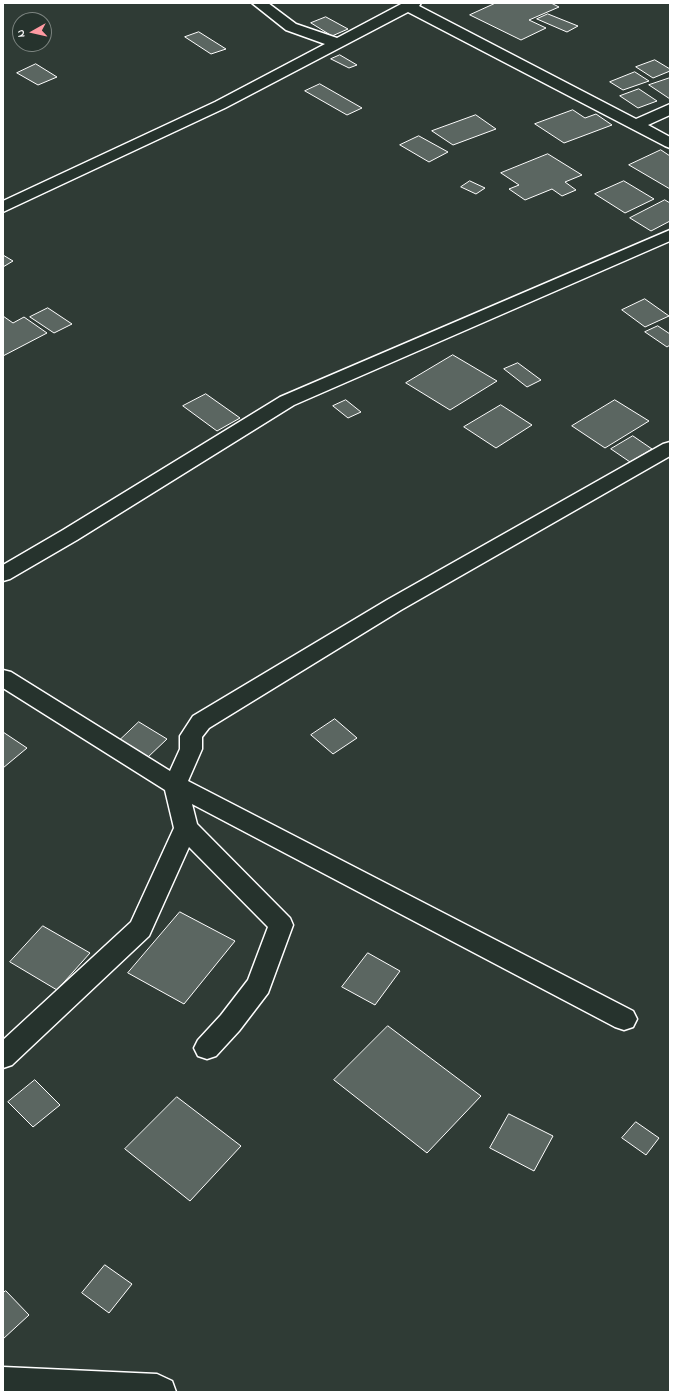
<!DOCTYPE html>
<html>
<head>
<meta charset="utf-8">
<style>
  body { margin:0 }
  #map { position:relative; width:673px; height:1395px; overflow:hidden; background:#2f3b35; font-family:"Indie Flower",sans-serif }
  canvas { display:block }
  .frame { position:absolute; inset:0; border:4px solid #fff; pointer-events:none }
  .north { position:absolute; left:12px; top:12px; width:40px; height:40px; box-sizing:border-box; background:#26332d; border:1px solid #7d8581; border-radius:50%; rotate:262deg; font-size:11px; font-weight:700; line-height:16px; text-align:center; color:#fff }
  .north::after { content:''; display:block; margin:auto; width:14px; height:18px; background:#ff9aa2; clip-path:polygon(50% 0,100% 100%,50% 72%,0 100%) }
</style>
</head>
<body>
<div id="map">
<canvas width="673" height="1395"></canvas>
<div class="frame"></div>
<div class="north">N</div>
</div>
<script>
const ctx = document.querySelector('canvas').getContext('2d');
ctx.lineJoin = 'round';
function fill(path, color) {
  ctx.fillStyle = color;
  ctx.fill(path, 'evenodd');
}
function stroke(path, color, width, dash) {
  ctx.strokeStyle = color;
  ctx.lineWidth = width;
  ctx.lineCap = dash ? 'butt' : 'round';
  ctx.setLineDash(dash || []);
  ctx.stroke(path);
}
const building = new Path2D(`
  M 496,3 L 551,3 L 559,7 L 529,20 L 546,28 L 521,40 L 470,15 Z
  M 548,14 L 578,26 L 567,32 L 537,19 Z
  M 326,17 L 348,29 L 332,36 L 311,23 Z
  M 199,32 L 226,49 L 211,54 L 185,37 Z
  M 340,55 L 357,65 L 349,68 L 331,59 Z
  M 655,60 L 670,69 L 670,71 L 653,78 L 636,67 Z
  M 36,64 L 57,77 L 38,85 L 17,73 Z
  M 635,72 L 649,81 L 623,90 L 610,82 Z
  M 670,78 L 670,99 L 649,85 Z
  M 320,84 L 362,108 L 347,115 L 305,91 Z
  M 639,89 L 657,101 L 638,108 L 620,96 Z
  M 573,110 L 585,118 L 596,114 L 612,125 L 564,143 L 535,124 Z
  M 476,115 L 496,129 L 453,145 L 432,131 Z
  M 419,136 L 448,152 L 429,162 L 400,145 Z
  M 661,150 L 670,156 L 670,189 L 629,165 Z
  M 548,154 L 582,175 L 565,182 L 576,190 L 562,196 L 552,189 L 525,200 L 509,189 L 519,185 L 501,173 Z
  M 470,181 L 485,188 L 476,194 L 461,187 Z
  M 624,181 L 654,199 L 625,213 L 595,194 Z
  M 665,200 L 670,203 L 670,221 L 651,231 L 630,218 Z
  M 3,255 L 13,261 L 3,267 Z
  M 645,299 L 669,316 L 645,327 L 622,310 Z
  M 48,308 L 72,324 L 54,333 L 30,317 Z
  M 3,316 L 13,323 L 24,317 L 47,333 L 3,356 Z
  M 658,326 L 670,334 L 670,345 L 667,347 L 645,332 Z
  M 453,355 L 497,381 L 450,410 L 406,383 Z
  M 518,363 L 541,380 L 527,387 L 504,369 Z
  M 206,394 L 240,418 L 217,431 L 183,406 Z
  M 346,400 L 361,412 L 348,418 L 333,406 Z
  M 615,400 L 649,421 L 605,448 L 572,426 Z
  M 501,405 L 532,425 L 496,448 L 464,427 Z
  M 633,436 L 652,449 L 630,462 L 611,449 Z
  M 335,719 L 357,738 L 333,754 L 311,735 Z
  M 139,722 L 167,739 L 147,758 L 119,741 Z
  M 3,732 L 27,748 L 3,768 Z
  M 180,912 L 235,941 L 184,1004 L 128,973 Z
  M 43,926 L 90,953 L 57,990 L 10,962 Z
  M 368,953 L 400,971 L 375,1005 L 342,987 Z
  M 388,1026 L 481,1096 L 427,1153 L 334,1080 Z
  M 35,1080 L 60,1105 L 33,1127 L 8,1102 Z
  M 177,1097 L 241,1146 L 190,1201 L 125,1149 Z
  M 509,1114 L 553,1136 L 534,1171 L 490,1148 Z
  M 636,1122 L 659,1138 L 646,1155 L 622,1138 Z
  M 105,1265 L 132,1284 L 109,1313 L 82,1293 Z
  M 6,1291 L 29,1315 L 3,1339 L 3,1293 Z`);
const minor = new Path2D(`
  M 252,3 L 268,3 L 296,24 L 337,38 L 403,3 L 421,3 L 419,6 L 636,119 L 670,104 L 670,115 L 648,125 L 670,137 L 670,148 L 665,146 L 408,12 L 225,108 L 3,212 L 3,201 L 215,102 L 325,44 L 286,30 Z
  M 670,230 L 670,241 L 294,405 L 77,540 L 10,579 L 3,581 L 3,565 L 63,530 L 280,397 Z
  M 670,442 L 670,456 L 401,610 L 209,728 L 202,737 L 202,749 L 188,781 L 633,1011 L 637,1019 L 633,1027 L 624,1030 L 615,1027 L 192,804 L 197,824 L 290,918 L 293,925 L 268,993 L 239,1031 L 216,1056 L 207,1059 L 198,1056 L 194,1048 L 198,1040 L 221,1015 L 248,980 L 268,927 L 189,847 L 149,936 L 12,1065 L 3,1068 L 3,1040 L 131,922 L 174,828 L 165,790 L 3,688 L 3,670 L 11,672 L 170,771 L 180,749 L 180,736 L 193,716 L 387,600 L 663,444 Z
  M 3,1367 L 157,1374 L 172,1381 L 176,1392 L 3,1392 Z`);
fill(building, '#5b6661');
stroke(building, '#fff', 1);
stroke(minor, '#fff', 3);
fill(minor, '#26332d');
</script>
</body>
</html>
